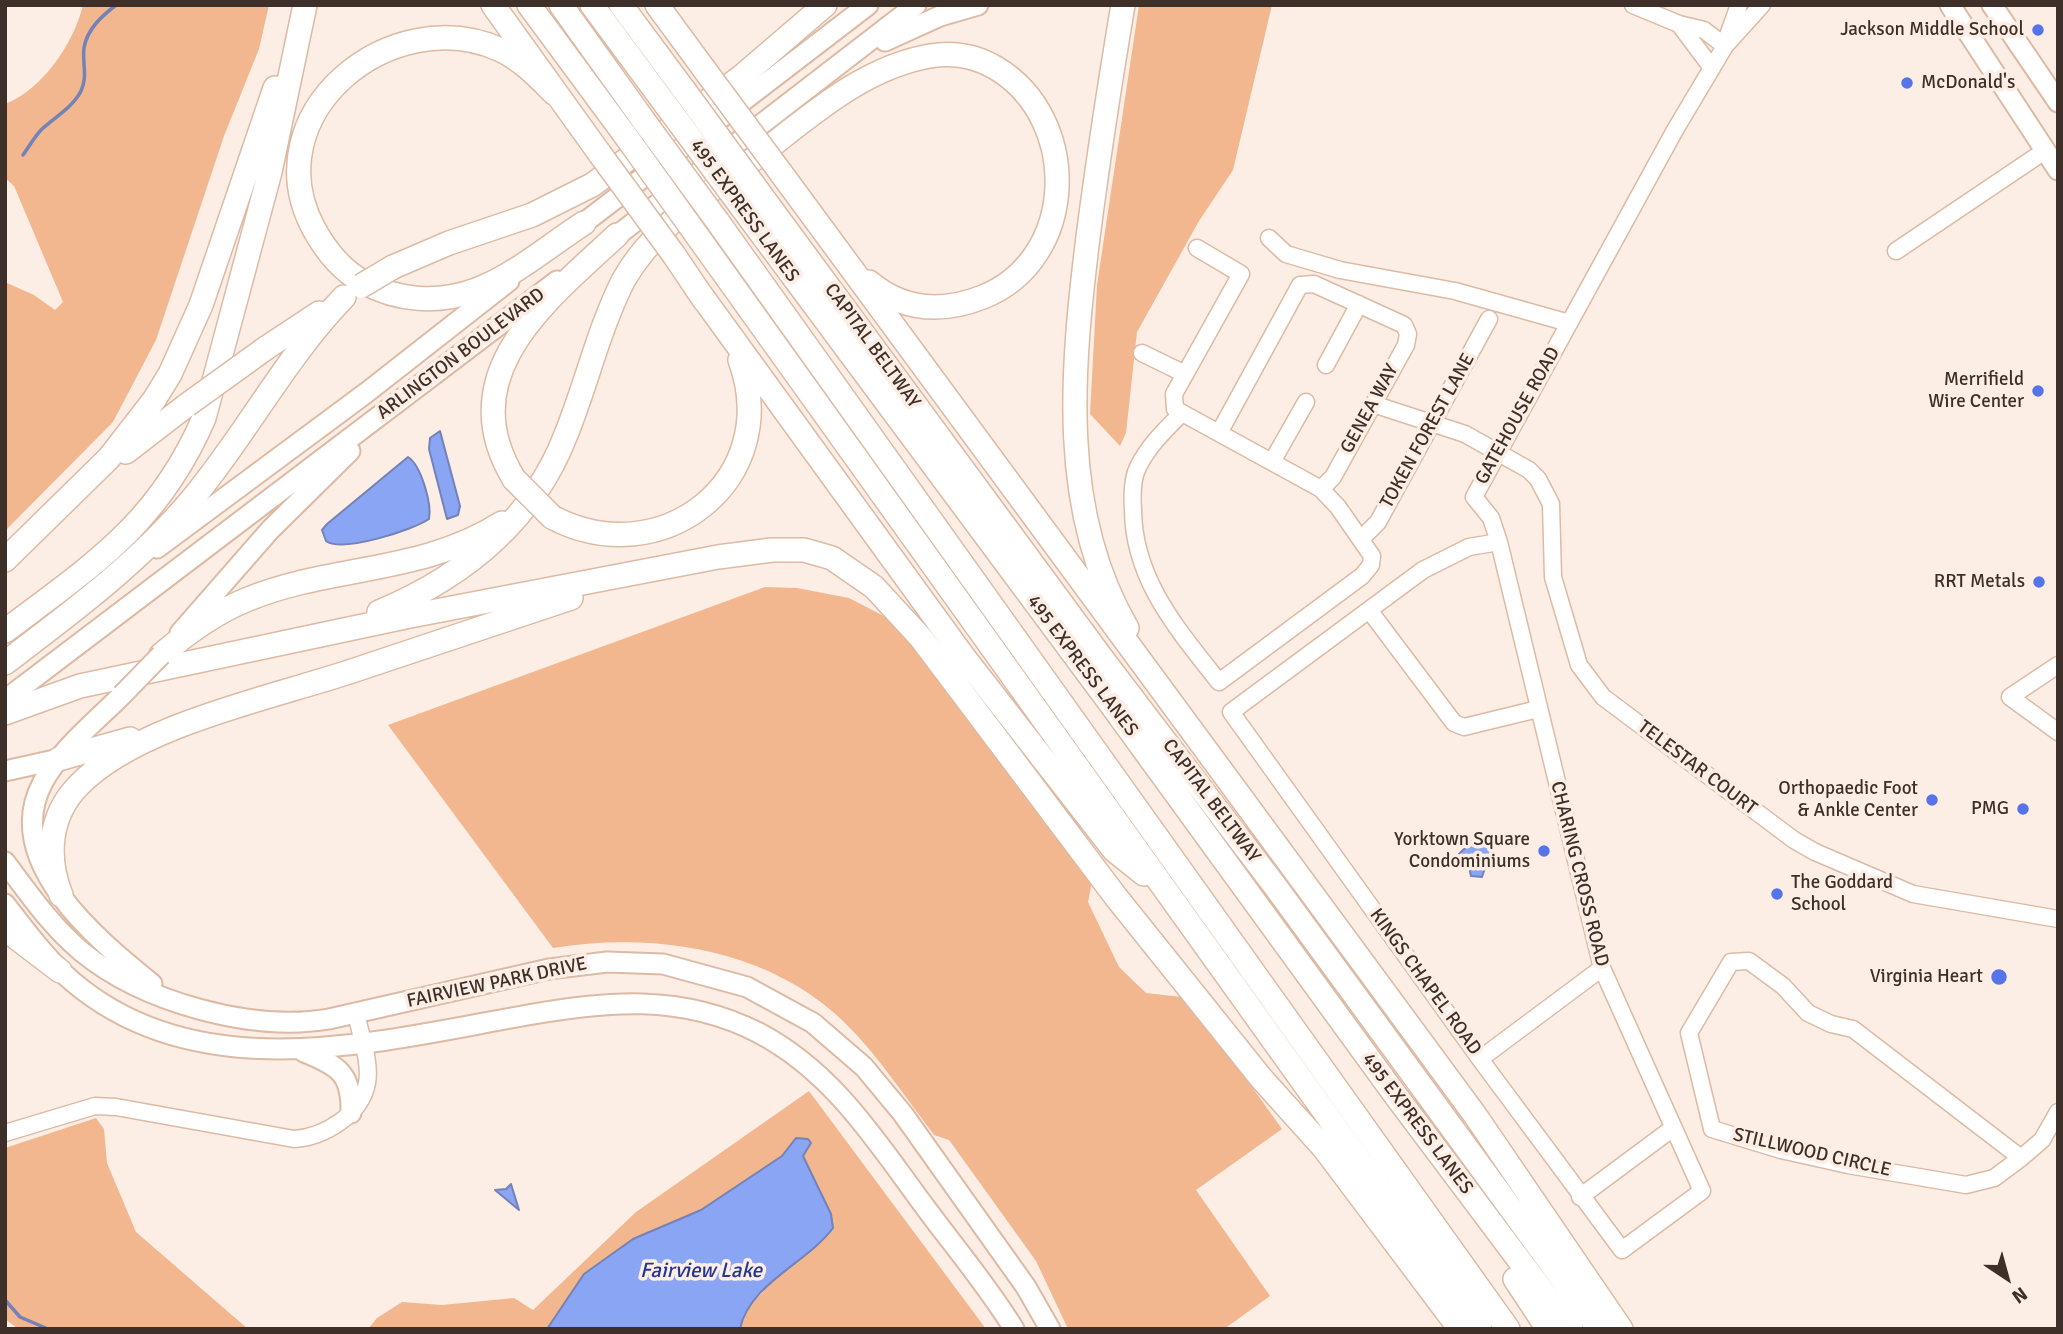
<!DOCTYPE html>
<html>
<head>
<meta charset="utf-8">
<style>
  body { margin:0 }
  #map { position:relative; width:2063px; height:1334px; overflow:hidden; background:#fceee5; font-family:Signika,sans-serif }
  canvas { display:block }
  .frame { position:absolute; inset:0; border:7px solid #3e3028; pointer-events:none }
  .north { position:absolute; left:1972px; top:1243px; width:70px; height:70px; -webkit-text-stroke:5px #fceee5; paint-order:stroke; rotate:144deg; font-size:19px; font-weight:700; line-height:28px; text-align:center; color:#3e3028 }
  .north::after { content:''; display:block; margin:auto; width:24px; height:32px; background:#3e3028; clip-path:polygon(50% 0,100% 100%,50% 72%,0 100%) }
</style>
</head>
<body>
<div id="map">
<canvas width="2063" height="1334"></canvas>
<div class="frame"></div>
<div class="north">N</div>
</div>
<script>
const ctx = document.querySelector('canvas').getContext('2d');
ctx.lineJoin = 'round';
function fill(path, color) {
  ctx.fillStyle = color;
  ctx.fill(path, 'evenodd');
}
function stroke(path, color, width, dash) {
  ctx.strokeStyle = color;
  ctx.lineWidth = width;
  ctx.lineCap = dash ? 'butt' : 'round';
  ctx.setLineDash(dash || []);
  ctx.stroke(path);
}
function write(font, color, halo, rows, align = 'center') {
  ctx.font = font + ' Signika,sans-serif';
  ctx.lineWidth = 7;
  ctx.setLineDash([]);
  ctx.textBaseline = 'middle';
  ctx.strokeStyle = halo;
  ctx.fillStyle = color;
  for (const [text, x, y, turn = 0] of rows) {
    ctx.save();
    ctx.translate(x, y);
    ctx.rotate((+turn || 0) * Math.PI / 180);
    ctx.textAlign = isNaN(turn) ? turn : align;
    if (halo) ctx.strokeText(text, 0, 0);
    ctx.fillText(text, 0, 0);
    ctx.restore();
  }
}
const green = new Path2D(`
  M 83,5 L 269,5 L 259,49 L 224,136 L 156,340 L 113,422 L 5,531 L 5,282 L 34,295 L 55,310 L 63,302 L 14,186 L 5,178 L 5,104 C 42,90 74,43 83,5 Z
  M 1139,5 L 1272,5 L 1233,170 L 1199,221 L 1137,332 L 1126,433 L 1120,446 L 1090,414 L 1097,285 Z
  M 765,587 L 797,588 L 849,598 L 901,625 L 1094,871 L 1088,902 L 1119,967 L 1146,993 L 1182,997 L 1199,1013 L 1282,1129 L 1196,1190 L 1270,1296 L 1224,1329 L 1068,1329 L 1036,1261 L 949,1140 L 934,1135 C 905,1097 878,1055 844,1022 C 767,948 654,932 553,948 L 388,725 Z
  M 809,1091 L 986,1329 L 740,1329 L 748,1306 L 763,1292 L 814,1184 L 803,1156 L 783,1156 L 701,1210 L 633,1239 L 584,1274 L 547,1329 L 368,1329 L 377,1318 L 402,1302 L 442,1305 L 514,1298 L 533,1310 L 636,1212 Z
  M 96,1118 L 104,1129 L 107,1163 L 136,1232 L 248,1329 L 18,1329 L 5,1319 L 5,1148 Z`);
const water = new Path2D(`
  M 440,431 L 460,506 L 458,515 L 447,519 L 429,449 L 430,438 Z
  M 408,457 C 421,465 432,504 429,519 C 413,530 342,553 326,541 L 322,530 L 327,524 Z
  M 1479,834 L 1498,857 L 1486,865 L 1482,877 L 1471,876 L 1468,863 L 1459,858 L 1458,855 Z
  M 796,1138 L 808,1139 L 811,1143 L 803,1156 L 831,1214 L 833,1228 C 807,1263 749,1284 740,1329 L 547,1329 L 584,1274 L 633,1239 L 701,1210 L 782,1156 Z
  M 511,1184 L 519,1210 L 495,1190 L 506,1189 Z`);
const stream = new Path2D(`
  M 23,155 C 29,147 34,137 42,129 C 55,117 73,107 81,91 C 88,76 82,63 84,48 C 87,29 102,16 116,5
  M 5,1300 L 20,1317 L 48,1329`);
const minor = new Path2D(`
  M 1633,5 L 1679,24 L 1704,30 L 1725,46
  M 1679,24 L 1712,68
  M 1726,41 L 1739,5
  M 1269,238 L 1286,254 L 1340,270 L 1455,291 L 1569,323
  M 1896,251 L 2046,150
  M 1142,353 L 1185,374
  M 1326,365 L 1359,304
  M 1373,404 L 1465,434 L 1529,470 L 1538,479 L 1551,504 L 1553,577 L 1579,665 L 1603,697 L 1794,840 L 1815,852 L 1913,894 L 2058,919
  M 1182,413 C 1165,430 1149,445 1138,467 C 1132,479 1132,495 1133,509 C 1133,579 1178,630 1219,682 L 1362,576 L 1371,565 L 1372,556 L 1338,507 L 1321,489 L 1175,409 L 1174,394 L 1241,274 L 1197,248
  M 1219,433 L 1300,285 L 1314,284 L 1404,325 L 1408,334 L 1406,345 L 1333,477 L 1321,489
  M 1273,460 L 1306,402
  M 1361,539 L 1378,522 L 1489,319
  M 1499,542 L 1469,547 L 1423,570 L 1231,712 L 1480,1059 L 1622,1250 L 1702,1191 L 1602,968 L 1499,542 L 1491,518 L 1474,497 L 1675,130 L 1725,46 L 1762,5
  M 1369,610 L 1454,723 L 1464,727 L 1538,709
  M 2058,665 L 2010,697 L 2058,732
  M 1749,961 L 1783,986 L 1808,1013 L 1831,1024 L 1853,1029 L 2021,1158 L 1994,1178 L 1966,1185 L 1848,1165 L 1781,1150 L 1712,1129 L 1689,1033 L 1731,962 Z
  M 1480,1059 L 1602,968
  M 5,1133 L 95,1106 L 116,1107 L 294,1139 C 324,1137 361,1115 367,1083 C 371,1062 360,1034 356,1013
  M 2021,1158 L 2042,1140 L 2058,1112
  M 1580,1197 L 1673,1128`);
const major = new Path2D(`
  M 1950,5 L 2058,170
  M 1992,5 L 2058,102
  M 885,41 L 940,16 L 978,5
  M 572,232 L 868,5
  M 606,244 L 916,5
  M 157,548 L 366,393 L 509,281
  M 180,633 L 270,530 L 350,451
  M 122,695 C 95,722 61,749 43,782 C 0,861 98,940 152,984
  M 5,700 L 557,281
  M 5,771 L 59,759
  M 5,862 C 29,894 51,926 82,952 C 143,1002 251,1032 329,1019 L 549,969 L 607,962 L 663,964 L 747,987 L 813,1023 L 864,1067 L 903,1114 L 1026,1287 L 1050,1329
  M 5,904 C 26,931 47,960 73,982 C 199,1089 376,1042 522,1016 C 605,1001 681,993 759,1033 C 835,1073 878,1144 928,1211 C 957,1250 989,1288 1014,1329
  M 304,1052 C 339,1066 352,1074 351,1113`);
const highway = new Path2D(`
  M 493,5 L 600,154
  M 529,5 L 625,135
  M 561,5 L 644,121
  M 592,5 L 666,105
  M 621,5 L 684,90
  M 657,5 L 707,73
  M 1123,5 C 1110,82 1098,160 1088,237 C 1072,367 1058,510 1127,628
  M 554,93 C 538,77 522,60 501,50 C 391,0 252,114 314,229 C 326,251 341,270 363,282 C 398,301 438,304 476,290 C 514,276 550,245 584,223
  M 781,173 L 1475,1115 L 1621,1329
  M 758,191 L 1101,657 L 1275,886 L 1599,1329
  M 740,205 L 1110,703 L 1396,1096 L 1571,1329
  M 718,222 L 1508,1329
  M 698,237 L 1480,1329
  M 674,255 L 705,301
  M 393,267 L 449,243 L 532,215 L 592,185 L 741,77 L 825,5
  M 696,288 L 963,656 L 1114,850 L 1144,874
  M 266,348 L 319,313
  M 126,452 L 187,405
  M 514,479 C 450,374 547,300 617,235
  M 552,517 C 661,575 784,480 740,360
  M 5,560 L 109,458 L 154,400 L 170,374 L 201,305 L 275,88
  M 379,612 C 463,577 531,523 565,437 C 586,386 598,331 623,281 C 654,225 712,191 762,153 C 812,114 865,67 930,56 C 953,52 976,56 996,68 C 1081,119 1078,259 983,297 C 942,313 903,311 869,282
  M 5,631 C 94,564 158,524 204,418 L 270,172 L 305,5
  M 161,655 C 187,633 214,613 246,600 C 330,565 422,574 502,523
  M 5,663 C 71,613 140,562 193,498 C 247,433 285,358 344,297
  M 5,713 L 80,686 L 410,616 L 718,557 L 772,550 L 804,550 L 832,558 L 874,587 L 921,638 L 1116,897 L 1261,1078 L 1324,1148 L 1460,1329
  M 59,759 L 130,739
  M 61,895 C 46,857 49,816 78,786 C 135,726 270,698 349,672 C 423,648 497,622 571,598
  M 5,929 L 60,971
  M 1515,1279 L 1548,1329`);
const majorBridge = new Path2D(`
  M 122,695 L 161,655`);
const highwayBridge = new Path2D(`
  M 707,73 L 781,173
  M 684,90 L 758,191
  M 666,105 L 740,205
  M 644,121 L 718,222
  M 625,135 L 698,237
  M 600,154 L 674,255
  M 361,286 L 393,267
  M 187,405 L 266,348
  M 514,479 L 552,517`);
const markers = [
  [2038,30,7,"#5574e9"],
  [1907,83,7,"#5574e9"],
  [2038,391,7,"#5574e9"],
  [2039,582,7,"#5574e9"],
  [1932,800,7,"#5574e9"],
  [2023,809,7,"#5574e9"],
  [1544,851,7,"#5574e9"],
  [1777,894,7,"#5574e9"],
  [1999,977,9,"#5574e9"]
];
const poiNames = [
  ["Jackson Middle School",2024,30],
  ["McDonald's",1921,83,"left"],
  ["Merrifield",2024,380],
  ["Wire Center",2024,402],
  ["RRT Metals",2025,582],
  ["Orthopaedic Foot",1918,789],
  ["& Ankle Center",1918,811],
  ["PMG",2009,809],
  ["Yorktown Square",1530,840],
  ["Condominiums",1530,862],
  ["The Goddard",1791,883,"left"],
  ["School",1791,905,"left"],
  ["Virginia Heart",1983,977]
];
const streetNames = [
  ["495 EXPRESS LANES",744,211,54],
  ["CAPITAL BELTWAY",872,346,54],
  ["ARLINGTON BOULEVARD",461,354,-37],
  ["GENEA WAY",1370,409,-61],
  ["GATEHOUSE ROAD",1518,416,-61],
  ["TOKEN FOREST LANE",1428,431,-61],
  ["495 EXPRESS LANES",1082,666,53],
  ["TELESTAR COURT",1697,768,37],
  ["CAPITAL BELTWAY",1211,801,53],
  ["CHARING CROSS ROAD",1579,874,76],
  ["KINGS CHAPEL ROAD",1425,982,54],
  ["FAIRVIEW PARK DRIVE",497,983,-12],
  ["495 EXPRESS LANES",1417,1124,53],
  ["STILLWOOD CIRCLE",1812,1153,13]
];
const waterNames = [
  ["Fairview Lake",701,1271]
];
fill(green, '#f3b790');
fill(water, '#8aa5f4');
stroke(water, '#7382b7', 2);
stroke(stream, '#7382b7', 3.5);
stroke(minor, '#dcbaa4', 19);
stroke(major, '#dcbaa4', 23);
stroke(highway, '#dcbaa4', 26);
stroke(minor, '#fff', 16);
stroke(major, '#fff', 19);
stroke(highway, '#fff', 23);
stroke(majorBridge, '#dcbaa4', 23, []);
stroke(highwayBridge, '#dcbaa4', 26, []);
stroke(majorBridge, '#fff', 19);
stroke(highwayBridge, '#fff', 23);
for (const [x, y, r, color] of markers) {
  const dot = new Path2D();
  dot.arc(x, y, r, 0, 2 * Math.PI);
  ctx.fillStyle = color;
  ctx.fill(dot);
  stroke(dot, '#fceee5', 2.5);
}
write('19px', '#3e3028', '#fceee5', poiNames, 'right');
write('19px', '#3e3028', '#fceee5', streetNames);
write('italic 21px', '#243690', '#fceee5', waterNames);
</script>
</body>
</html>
